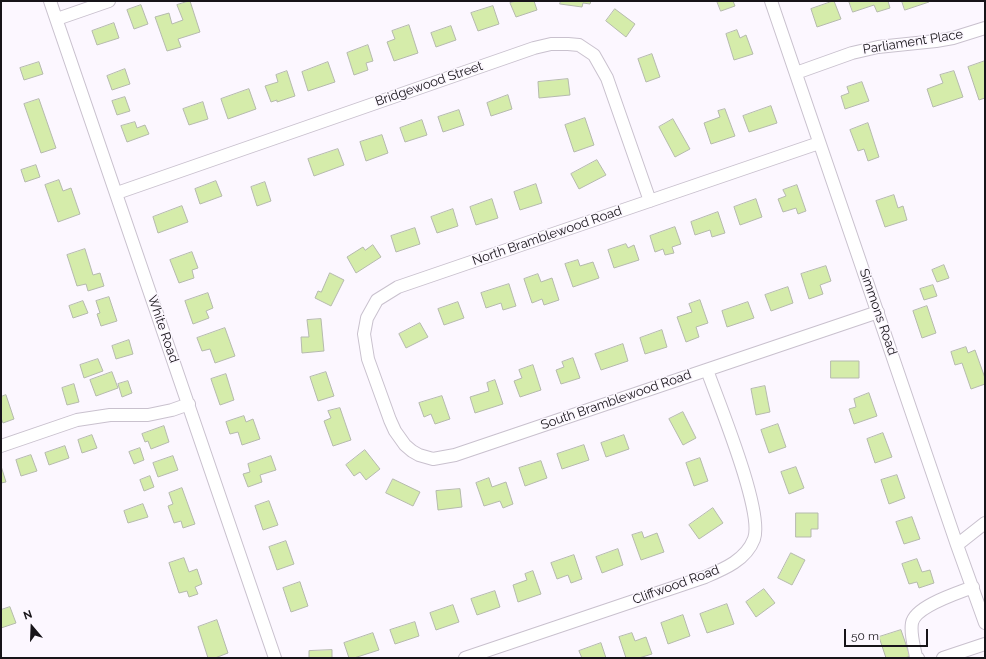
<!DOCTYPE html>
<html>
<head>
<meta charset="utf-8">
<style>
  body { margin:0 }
  #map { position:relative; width:986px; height:659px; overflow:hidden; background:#fcf7ff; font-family:Raleway,sans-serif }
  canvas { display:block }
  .frame { position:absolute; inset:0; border:2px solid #171419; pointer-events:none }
  .north { position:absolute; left:12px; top:607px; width:40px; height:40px; -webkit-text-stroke:3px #fcf7ff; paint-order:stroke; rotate:341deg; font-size:11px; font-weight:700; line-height:16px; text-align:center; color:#171419 }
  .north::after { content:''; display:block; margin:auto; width:14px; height:18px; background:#171419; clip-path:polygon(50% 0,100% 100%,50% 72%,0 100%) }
  .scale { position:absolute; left:844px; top:629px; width:84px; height:18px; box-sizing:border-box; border:2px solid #171419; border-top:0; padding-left:5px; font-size:12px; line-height:14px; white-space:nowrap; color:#171419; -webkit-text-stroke:3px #fcf7ff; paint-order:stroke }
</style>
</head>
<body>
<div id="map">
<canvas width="986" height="659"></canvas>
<div class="frame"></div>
<div class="north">N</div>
<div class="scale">50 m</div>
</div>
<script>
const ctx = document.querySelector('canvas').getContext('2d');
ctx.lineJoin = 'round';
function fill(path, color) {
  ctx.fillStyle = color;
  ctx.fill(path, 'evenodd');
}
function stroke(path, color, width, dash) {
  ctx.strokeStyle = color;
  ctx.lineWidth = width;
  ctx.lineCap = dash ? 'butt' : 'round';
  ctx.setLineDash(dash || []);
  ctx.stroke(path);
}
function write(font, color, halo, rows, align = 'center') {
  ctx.font = font + ' Raleway,sans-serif';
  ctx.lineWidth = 3;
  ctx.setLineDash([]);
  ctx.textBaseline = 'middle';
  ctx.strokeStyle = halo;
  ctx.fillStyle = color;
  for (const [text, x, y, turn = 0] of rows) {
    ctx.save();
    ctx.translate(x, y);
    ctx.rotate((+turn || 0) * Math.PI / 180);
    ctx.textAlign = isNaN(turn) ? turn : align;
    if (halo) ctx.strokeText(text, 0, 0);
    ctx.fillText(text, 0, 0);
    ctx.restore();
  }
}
const building = new Path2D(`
  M 190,1 L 200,32 L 178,39 L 181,47 L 167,51 L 155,17 L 169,13 L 172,24 L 183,20 L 177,5 Z
  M 516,1 L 534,1 L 537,10 L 516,17 L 510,3 Z
  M 561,1 L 591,1 L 590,4 L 583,3 L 582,7 L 560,4 Z
  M 717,1 L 733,1 L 735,6 L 721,11 Z
  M 834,1 L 841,19 L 817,27 L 811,9 Z
  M 849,1 L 888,1 L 890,8 L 877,12 L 874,5 L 853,12 Z
  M 902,1 L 928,1 L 929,2 L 905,10 Z
  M 141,5 L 148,24 L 134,29 L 127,10 Z
  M 493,6 L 499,24 L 478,31 L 471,13 Z
  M 615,9 L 635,24 L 626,37 L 606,21 Z
  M 114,23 L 119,38 L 97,45 L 92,31 Z
  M 409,25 L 418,53 L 394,61 L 387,42 L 395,39 L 392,31 Z
  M 451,26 L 456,40 L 436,47 L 431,33 Z
  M 737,30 L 740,38 L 746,35 L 753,54 L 734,60 L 726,34 Z
  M 368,45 L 373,61 L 366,63 L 368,70 L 354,75 L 347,53 Z
  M 652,54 L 660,77 L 646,82 L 638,59 Z
  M 985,61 L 985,98 L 979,100 L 968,67 Z
  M 39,62 L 43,74 L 24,80 L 20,68 Z
  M 328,62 L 335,82 L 308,91 L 302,72 Z
  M 125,69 L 130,84 L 112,90 L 107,76 Z
  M 287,71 L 295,96 L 277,102 L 277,100 L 271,102 L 265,86 L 278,82 L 276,75 Z
  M 954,71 L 963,97 L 933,107 L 927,89 L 943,83 L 940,75 Z
  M 568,79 L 570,95 L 539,98 L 538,82 Z
  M 862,82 L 869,101 L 845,109 L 841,96 L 849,93 L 847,87 Z
  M 249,89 L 256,109 L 228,119 L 221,99 Z
  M 508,95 L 512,109 L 491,116 L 487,103 Z
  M 125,97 L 130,111 L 117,115 L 112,101 Z
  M 39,99 L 56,148 L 41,153 L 24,104 Z
  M 203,102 L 208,119 L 189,125 L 183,109 Z
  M 771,106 L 777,123 L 749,132 L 743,116 Z
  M 725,109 L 735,136 L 711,144 L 704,123 L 720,117 L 718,111 Z
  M 459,110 L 464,125 L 443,132 L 438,117 Z
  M 585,118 L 594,145 L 574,152 L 565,125 Z
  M 673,119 L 690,149 L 675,157 L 659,127 Z
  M 422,120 L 427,135 L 405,142 L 400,128 Z
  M 135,122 L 137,128 L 145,125 L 149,134 L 127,142 L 121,126 Z
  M 868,123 L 879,157 L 868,161 L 864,149 L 858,151 L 850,130 Z
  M 382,135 L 388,153 L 366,161 L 360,142 Z
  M 338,149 L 344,165 L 314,176 L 308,159 Z
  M 597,160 L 606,175 L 579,189 L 571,174 Z
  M 36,165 L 40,177 L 25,182 L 21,170 Z
  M 59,180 L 63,191 L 71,188 L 80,214 L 58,222 L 45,185 Z
  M 216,181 L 222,196 L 200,204 L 195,189 Z
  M 265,182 L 271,201 L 257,206 L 251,187 Z
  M 536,184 L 542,203 L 520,210 L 514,192 Z
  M 797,185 L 806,211 L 798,214 L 796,208 L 783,212 L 778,199 L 786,196 L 783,190 Z
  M 894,195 L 898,208 L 903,206 L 907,220 L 885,227 L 876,201 Z
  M 492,199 L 498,218 L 476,225 L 470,207 Z
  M 756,199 L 762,217 L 740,225 L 734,207 Z
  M 182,206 L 188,222 L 158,233 L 153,217 Z
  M 453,209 L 458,226 L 437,233 L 431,217 Z
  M 718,212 L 725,233 L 712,237 L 710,230 L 695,235 L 691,222 Z
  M 675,227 L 681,244 L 672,247 L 674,253 L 665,255 L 663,249 L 655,252 L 650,236 Z
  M 415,228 L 420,244 L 396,252 L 391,236 Z
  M 626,244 L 628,248 L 634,245 L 639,260 L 614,268 L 608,250 Z
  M 373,245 L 381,257 L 356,273 L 347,257 L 363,247 L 365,250 Z
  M 85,249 L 93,275 L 100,273 L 104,286 L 88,291 L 86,284 L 77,286 L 67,255 Z
  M 192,252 L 198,268 L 192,270 L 194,278 L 179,283 L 170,260 Z
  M 578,260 L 580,266 L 593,262 L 599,278 L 573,287 L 565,264 Z
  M 944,265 L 949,278 L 937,282 L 932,270 Z
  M 826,266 L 831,281 L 820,285 L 823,294 L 809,299 L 801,274 Z
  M 330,273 L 344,280 L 331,306 L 315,298 L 318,291 L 321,292 Z
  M 538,274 L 541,282 L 552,278 L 559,300 L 544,305 L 542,299 L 532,303 L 524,279 Z
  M 509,284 L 516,306 L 503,310 L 501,303 L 486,308 L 481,293 Z
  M 933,285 L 937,296 L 924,300 L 920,289 Z
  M 788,287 L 793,303 L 771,311 L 765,295 Z
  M 208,293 L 213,308 L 206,311 L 209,318 L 193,324 L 185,301 Z
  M 109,297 L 117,321 L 101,326 L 97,314 L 100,313 L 96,301 Z
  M 700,300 L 708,323 L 696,327 L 699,337 L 686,342 L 677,317 L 692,312 L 689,304 Z
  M 83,301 L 88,313 L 73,318 L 69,306 Z
  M 458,302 L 464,318 L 444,325 L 438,309 Z
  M 748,302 L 754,318 L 727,327 L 722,311 Z
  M 927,306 L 936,333 L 922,338 L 913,311 Z
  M 321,319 L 324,351 L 302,353 L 301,337 L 309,337 L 307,320 Z
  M 420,323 L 428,337 L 406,348 L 399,334 Z
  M 225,328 L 235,356 L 215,363 L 210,349 L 202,351 L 197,338 Z
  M 662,330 L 667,347 L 645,354 L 640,338 Z
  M 129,340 L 133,354 L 116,359 L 112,346 Z
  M 623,344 L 628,361 L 601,370 L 595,354 Z
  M 966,347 L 968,353 L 975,350 L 985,378 L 985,384 L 971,389 L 962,363 L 955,365 L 951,352 Z
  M 573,358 L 580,378 L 561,384 L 556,370 L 564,367 L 562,362 Z
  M 98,359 L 103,371 L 84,378 L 80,365 Z
  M 831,361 L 859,361 L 859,378 L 831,378 Z
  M 533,365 L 541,390 L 520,397 L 514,381 L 522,378 L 519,370 Z
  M 112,372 L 118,388 L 96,396 L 90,380 Z
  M 326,372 L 334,396 L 318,401 L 310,377 Z
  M 226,374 L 234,400 L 220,405 L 211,379 Z
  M 495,380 L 503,404 L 475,413 L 470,397 L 489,391 L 487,383 Z
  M 128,381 L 132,393 L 122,397 L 118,384 Z
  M 74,384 L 79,402 L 67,405 L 62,388 Z
  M 765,386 L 770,412 L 756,415 L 751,389 Z
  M 869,393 L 877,416 L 854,424 L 849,409 L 856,407 L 854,399 Z
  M 6,395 L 14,419 L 3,423 L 1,418 L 1,397 Z
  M 442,396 L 450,419 L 435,424 L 431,414 L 424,417 L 419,403 Z
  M 340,408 L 351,440 L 333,446 L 324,421 L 331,418 L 328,411 Z
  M 683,412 L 696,438 L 683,445 L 669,419 Z
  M 244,416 L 246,422 L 253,419 L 260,439 L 242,445 L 238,432 L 230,434 L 226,422 Z
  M 778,424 L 786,447 L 769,453 L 761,430 Z
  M 164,426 L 169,442 L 151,449 L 148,441 L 145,442 L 142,434 Z
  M 883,433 L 892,457 L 875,463 L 867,439 Z
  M 92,435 L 97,448 L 82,453 L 78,440 Z
  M 624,435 L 629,449 L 606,457 L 601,443 Z
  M 584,445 L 589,460 L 562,469 L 557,454 Z
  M 65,446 L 69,458 L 49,465 L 45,453 Z
  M 140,448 L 144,460 L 134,464 L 129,452 Z
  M 365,450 L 380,469 L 366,480 L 360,472 L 354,476 L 346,465 Z
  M 31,455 L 37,471 L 21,476 L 16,460 Z
  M 173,456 L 178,470 L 158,477 L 153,463 Z
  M 271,456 L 276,470 L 260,475 L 262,482 L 248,487 L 243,474 L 250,472 L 248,464 Z
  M 700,458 L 708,481 L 694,486 L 686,463 Z
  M 541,461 L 547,478 L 525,486 L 519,468 Z
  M 1,466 L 6,482 L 1,483 Z
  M 796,467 L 804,488 L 789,494 L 781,472 Z
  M 897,475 L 905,498 L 889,504 L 881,480 Z
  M 150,476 L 154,487 L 144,491 L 140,480 Z
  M 489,478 L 492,487 L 506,482 L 513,504 L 503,508 L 500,501 L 484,506 L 476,483 Z
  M 393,479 L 420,492 L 413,506 L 386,493 Z
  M 182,488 L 195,524 L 183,528 L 181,521 L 174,523 L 168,506 L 173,504 L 169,493 Z
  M 460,489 L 462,507 L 438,510 L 436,491 Z
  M 269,501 L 278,525 L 263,530 L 255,506 Z
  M 143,504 L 148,517 L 128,523 L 124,511 Z
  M 713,508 L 723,523 L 699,539 L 689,525 Z
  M 796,513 L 818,513 L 818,529 L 811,529 L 811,537 L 796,537 Z
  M 912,517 L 920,539 L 904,544 L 896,522 Z
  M 642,532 L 644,538 L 657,533 L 664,552 L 641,560 L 632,535 Z
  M 286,541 L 294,564 L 277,570 L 269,547 Z
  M 618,549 L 623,565 L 602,573 L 596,557 Z
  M 791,553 L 805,560 L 792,585 L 778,578 Z
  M 574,555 L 582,579 L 571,583 L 568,575 L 557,579 L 551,563 Z
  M 184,558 L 189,572 L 197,569 L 202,584 L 195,587 L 198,594 L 189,597 L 187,591 L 179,593 L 169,563 Z
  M 917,559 L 922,572 L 930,570 L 934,583 L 919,588 L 917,582 L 909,584 L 902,564 Z
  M 533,571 L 541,594 L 518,602 L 513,585 L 527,580 L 525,574 Z
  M 300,582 L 308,606 L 291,612 L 283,588 Z
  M 764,589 L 775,603 L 756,617 L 746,602 Z
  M 495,591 L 500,607 L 477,615 L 471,599 Z
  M 727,604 L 734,624 L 707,633 L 700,614 Z
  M 453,605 L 459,622 L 436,630 L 430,613 Z
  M 10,607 L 16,623 L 1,628 L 1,610 Z
  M 683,615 L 690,636 L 668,644 L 661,623 Z
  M 217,620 L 228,653 L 215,658 L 208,658 L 198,627 Z
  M 415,622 L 419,636 L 395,644 L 390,630 Z
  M 901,630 L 910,656 L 905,658 L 886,658 L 879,637 Z
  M 373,633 L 379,650 L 354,658 L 349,658 L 344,643 Z
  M 632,633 L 635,641 L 646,637 L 652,654 L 639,658 L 626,658 L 619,637 Z
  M 601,643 L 606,658 L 582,658 L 579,651 Z
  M 332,650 L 332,658 L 309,658 L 309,651 Z`);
const minor = new Path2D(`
  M 50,1 L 275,658
  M 771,1 L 957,545 L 985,623
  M 57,19 L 109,1
  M 796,73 L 852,53 L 878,47 L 936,41 L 953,38 L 985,28
  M 819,143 L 398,287 L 377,300 L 367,318 L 364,334 L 368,359 L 390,420 L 395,431 L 405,445 L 412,451 L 419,455 L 433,459 L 455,455 L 878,312
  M 117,193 L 534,48 L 551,44 L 568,44 L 579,45 L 594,55 L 607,78 L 650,201
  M 1,446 L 77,420 L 110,415 L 148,415 L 172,410 L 189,404
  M 957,545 L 985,523
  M 465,658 L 705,577 C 724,569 746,560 754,539 C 764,512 718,401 707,370
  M 918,658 L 916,657 C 914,645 910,634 912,623 C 915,606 958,593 973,587
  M 943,658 L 985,644`);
const streetNames = [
  ["Parliament Place",913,42,-9],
  ["Bridgewood Street",429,84,-19],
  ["North Bramblewood Road",547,236,-19],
  ["Simmons Road",878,312,71],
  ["White Road",163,329,71],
  ["South Bramblewood Road",616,400,-19],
  ["Cliffwood Road",676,585,-20]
];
fill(building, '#d5ecaa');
stroke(building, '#b5baad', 1);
stroke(minor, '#c9c1ce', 14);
stroke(minor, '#fff', 12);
write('13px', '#171419', '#fcf7ff', streetNames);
</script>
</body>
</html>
